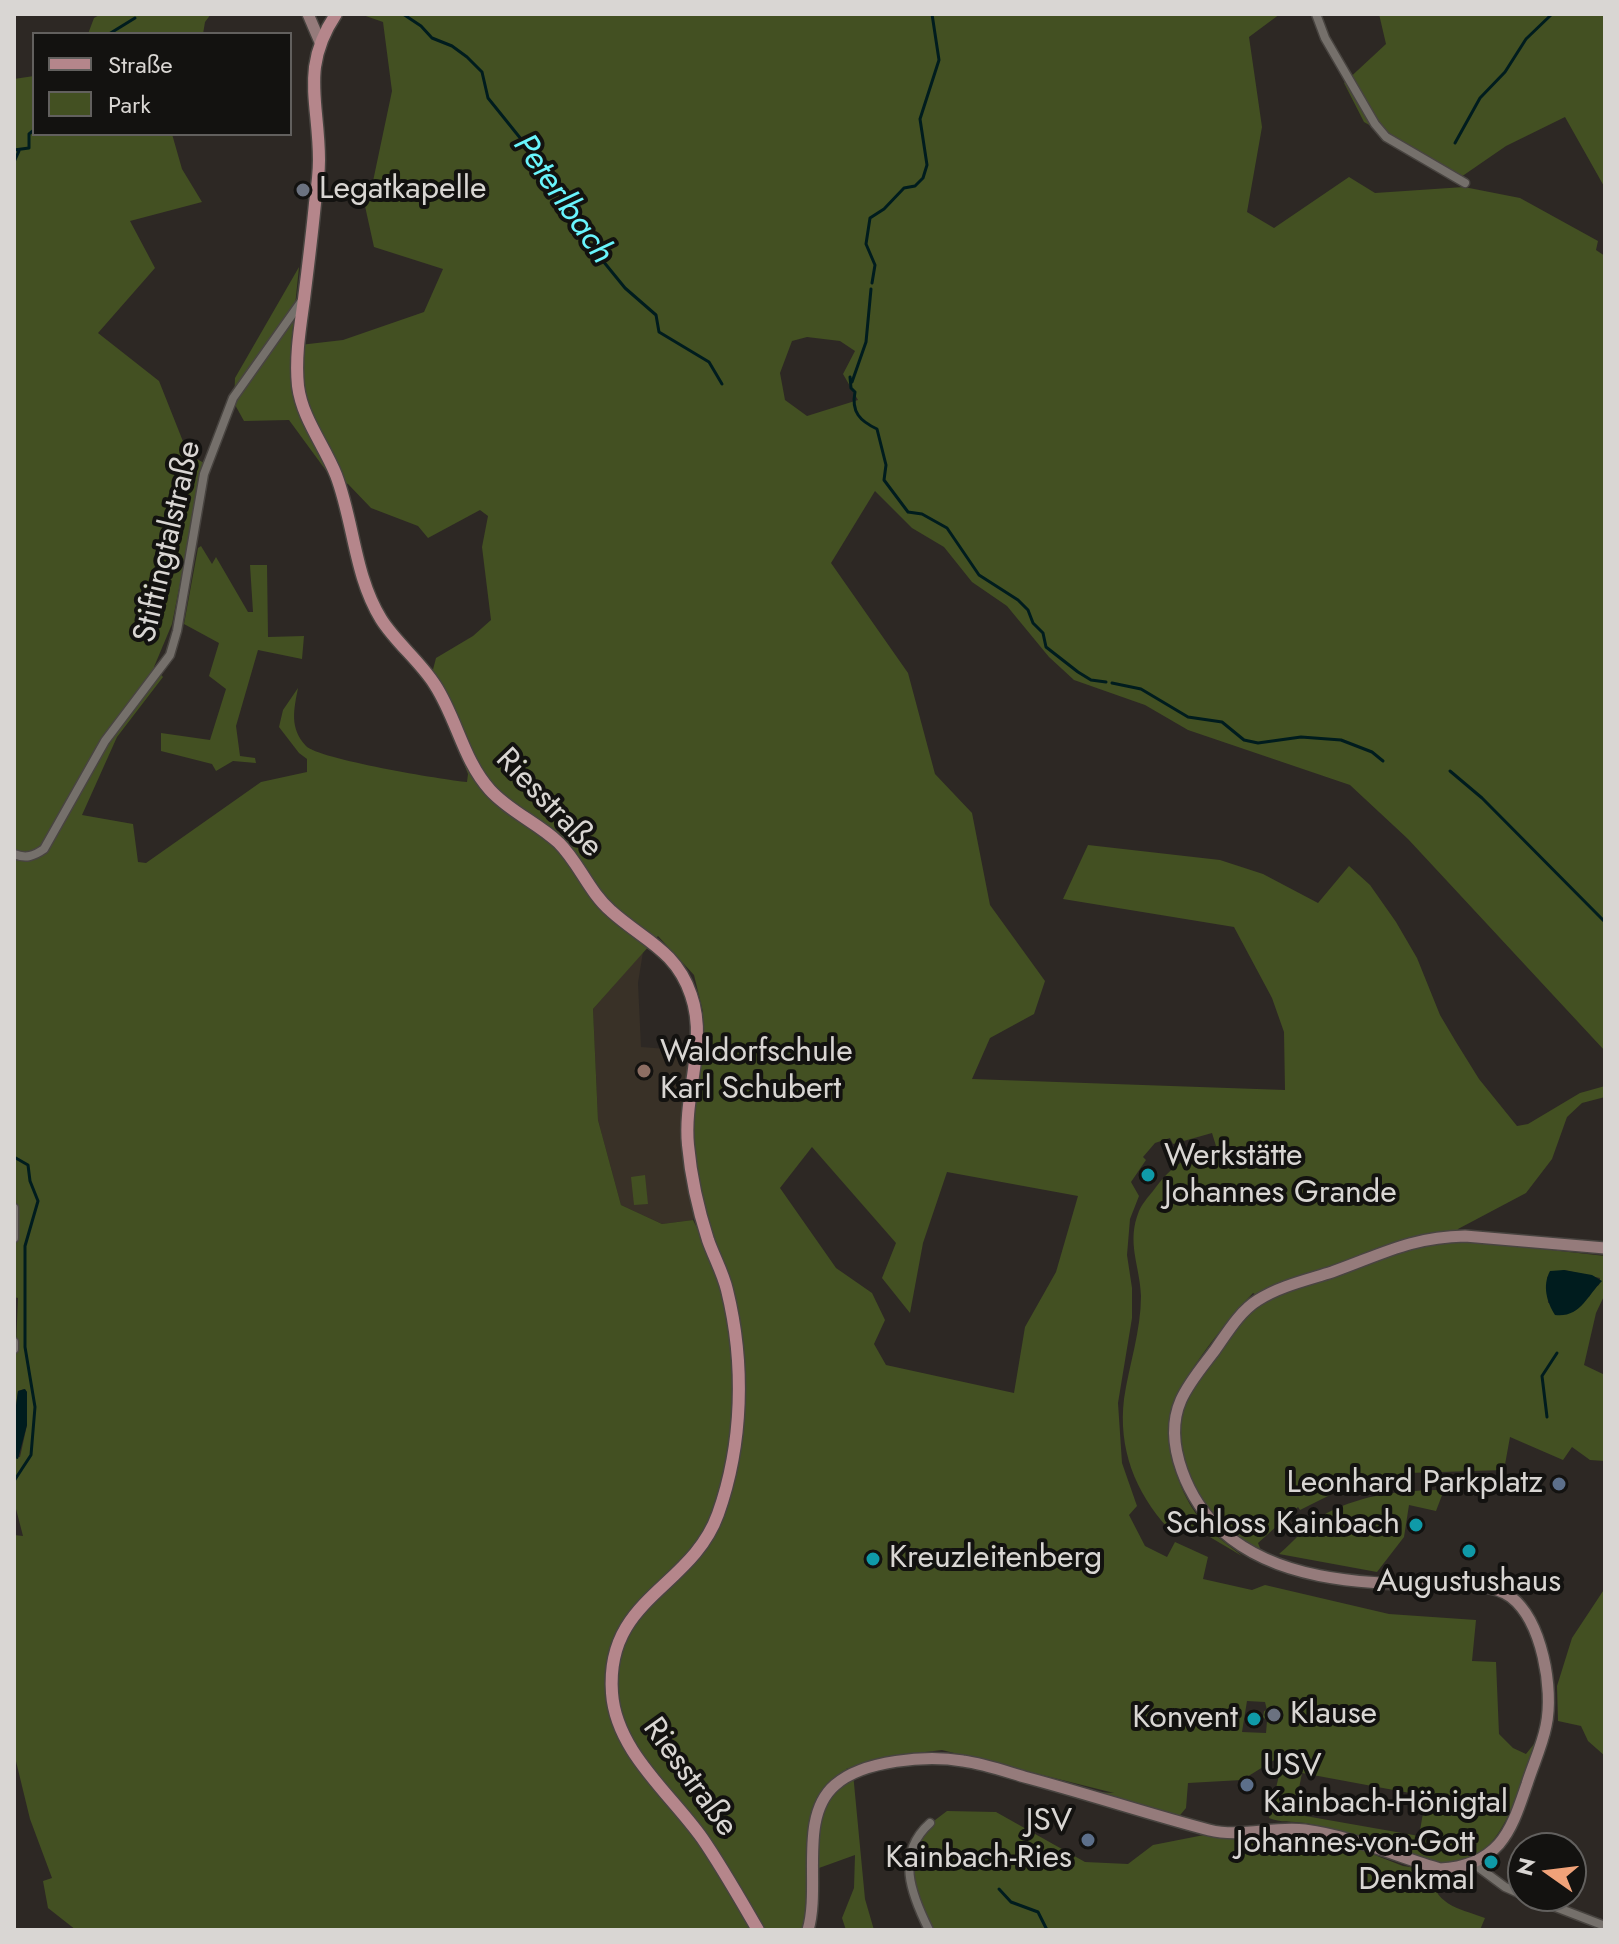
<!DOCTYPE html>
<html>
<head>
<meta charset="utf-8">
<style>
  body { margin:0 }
  #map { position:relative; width:1619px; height:1944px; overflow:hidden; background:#2d2824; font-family:Jost,sans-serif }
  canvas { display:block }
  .frame { position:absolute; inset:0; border:16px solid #d9d6d3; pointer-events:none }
  .legend { position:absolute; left:32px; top:32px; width:260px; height:104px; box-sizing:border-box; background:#131210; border:2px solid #62605e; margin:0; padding:10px 14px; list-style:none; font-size:24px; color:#d9d6d3 }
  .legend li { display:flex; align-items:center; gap:16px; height:40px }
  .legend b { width:40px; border:2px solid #62605e }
  .north { position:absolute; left:1507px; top:1832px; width:80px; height:80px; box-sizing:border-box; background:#131210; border:2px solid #62605e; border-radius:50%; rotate:284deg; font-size:22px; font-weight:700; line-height:32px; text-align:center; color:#d9d6d3 }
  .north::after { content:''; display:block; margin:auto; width:28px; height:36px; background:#f0a279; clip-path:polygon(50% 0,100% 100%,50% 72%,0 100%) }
</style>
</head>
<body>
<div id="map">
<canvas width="1619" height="1944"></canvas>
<div class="frame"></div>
<ul class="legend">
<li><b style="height:10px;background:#b5868b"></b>Straße</li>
<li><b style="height:22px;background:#435022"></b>Park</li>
</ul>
<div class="north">N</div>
</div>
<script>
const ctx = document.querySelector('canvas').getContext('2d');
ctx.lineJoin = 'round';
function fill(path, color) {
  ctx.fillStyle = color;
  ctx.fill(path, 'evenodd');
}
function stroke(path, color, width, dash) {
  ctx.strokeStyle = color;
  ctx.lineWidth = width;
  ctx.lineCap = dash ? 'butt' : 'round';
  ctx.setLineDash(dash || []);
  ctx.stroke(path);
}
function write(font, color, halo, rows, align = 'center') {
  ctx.font = font + ' Jost,sans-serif';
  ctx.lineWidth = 8;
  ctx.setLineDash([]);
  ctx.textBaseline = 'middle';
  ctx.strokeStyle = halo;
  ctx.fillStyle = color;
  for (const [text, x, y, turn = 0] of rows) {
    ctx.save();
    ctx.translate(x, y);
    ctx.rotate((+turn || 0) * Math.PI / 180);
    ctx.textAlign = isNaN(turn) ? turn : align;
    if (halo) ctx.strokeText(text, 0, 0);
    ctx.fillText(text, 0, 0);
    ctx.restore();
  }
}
const built = new Path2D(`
  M 643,952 L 638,983 L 641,1047 L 695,1051 L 698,1208 L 693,1220 L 662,1224 L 621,1205 L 598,1120 L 593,1009 Z`);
const green = new Path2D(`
  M 101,14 L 211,14 L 205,22 L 203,34 L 88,34 L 94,18 Z
  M 360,14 L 1280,14 L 1249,37 L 1262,127 L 1247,212 L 1274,228 L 1349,177 L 1375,193 L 1464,187 L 1520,198 L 1598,241 L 1596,250 L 1605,256 L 1605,1051 L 1408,839 L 1350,785 L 1188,730 L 1145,705 L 1074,680 L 1049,657 L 1007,606 L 972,582 L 944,547 L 912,528 L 875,491 L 831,563 L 908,673 L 935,774 L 972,813 L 990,905 L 1045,981 L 1034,1014 L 990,1038 L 972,1079 L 1285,1090 L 1284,1032 L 1272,998 L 1234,927 L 1063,899 L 1088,845 L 1220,860 L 1263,874 L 1318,903 L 1349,866 L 1370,885 L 1396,922 L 1417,958 L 1440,1015 L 1456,1042 L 1479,1079 L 1517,1126 L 1528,1124 L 1580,1093 L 1605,1086 L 1605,1097 L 1582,1103 L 1567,1117 L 1552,1159 L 1526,1193 L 1458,1229 L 1454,1239 L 1605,1256 L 1605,1294 L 1596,1313 L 1584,1365 L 1605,1375 L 1605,1461 L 1590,1460 L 1572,1447 L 1563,1460 L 1510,1437 L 1504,1470 L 1408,1473 L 1338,1491 L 1300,1510 L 1298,1507 L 1258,1543 L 1260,1548 L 1255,1550 C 1217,1522 1179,1483 1181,1431 C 1181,1423 1180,1414 1183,1407 C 1202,1367 1234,1332 1263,1299 L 1253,1293 C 1234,1313 1218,1333 1202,1355 C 1170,1400 1158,1427 1179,1481 C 1185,1497 1193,1511 1204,1524 C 1215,1536 1230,1546 1242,1556 L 1176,1517 L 1168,1528 C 1135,1492 1118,1448 1124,1399 C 1129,1365 1141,1331 1141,1296 C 1140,1265 1126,1243 1139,1211 C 1142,1204 1148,1197 1153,1191 C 1173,1164 1185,1158 1216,1146 L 1212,1133 L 1173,1144 L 1170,1138 L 1155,1143 L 1143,1157 L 1146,1160 L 1131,1182 L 1139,1196 L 1130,1219 L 1127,1255 L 1132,1288 L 1132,1318 L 1118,1403 L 1122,1463 L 1137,1506 L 1129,1515 L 1145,1546 L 1167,1557 L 1175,1542 L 1208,1557 L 1203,1579 L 1252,1590 L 1265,1585 L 1389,1614 L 1476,1620 L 1472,1661 L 1496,1662 L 1499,1734 L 1513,1748 L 1526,1754 L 1534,1744 L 1536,1747 C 1517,1791 1499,1878 1433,1863 C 1408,1857 1383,1845 1358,1838 C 1340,1832 1322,1826 1305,1823 C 1292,1821 1280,1823 1269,1818 L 1284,1754 L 1242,1780 L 1188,1783 L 1186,1808 L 1176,1820 L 1078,1791 L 1114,1793 L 942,1750 L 892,1756 L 846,1769 L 853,1773 L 865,1899 L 874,1930 L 846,1930 L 842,1918 L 854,1888 L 855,1855 L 819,1868 L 813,1912 L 804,1930 L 76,1930 L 48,1908 L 43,1881 L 52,1878 L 30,1819 L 14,1753 L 14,1535 L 23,1536 L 16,1509 L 14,1510 L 14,1458 L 20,1457 L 27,1425 L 27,1392 L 24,1389 L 18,1391 L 14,1420 L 14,1344 L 16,1344 L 18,1298 L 14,1297 L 14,79 L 34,76 L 34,134 L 172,134 L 182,169 L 202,202 L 130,221 L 155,268 L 98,333 L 159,381 L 188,454 L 204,463 L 172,624 L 154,667 L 163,677 L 117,737 L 82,815 L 133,824 L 138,862 L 146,863 L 261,782 L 307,772 L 307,759 L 299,753 L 279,727 L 283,710 L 298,688 C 294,709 289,728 306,746 C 318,759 444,780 467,782 L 468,774 L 445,715 L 429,685 L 436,658 L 473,636 L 491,620 L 482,547 L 488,516 L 480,510 L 428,538 L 418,526 L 371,508 L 348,484 L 330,476 L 289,420 L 244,421 L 234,403 L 235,378 L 299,267 L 291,346 L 343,340 L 424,312 L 443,269 L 374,247 L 363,197 L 372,186 L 392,91 L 383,22 ZM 807,337 L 840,341 L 855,351 L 843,374 L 858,400 L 807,416 L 785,400 L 780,373 L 792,341 ZM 658,936 L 694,975 L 703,1012 L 695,1051 L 689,1161 L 721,1275 L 693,1220 L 662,1224 L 621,1205 L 598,1120 L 593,1009 ZM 812,1147 L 896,1243 L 882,1278 L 910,1313 L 923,1243 L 947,1172 L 1078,1196 L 1056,1272 L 1025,1327 L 1014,1393 L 886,1365 L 874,1344 L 885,1320 L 872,1293 L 836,1268 L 780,1188 ZM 1564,1270 L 1600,1278 L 1599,1285 L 1593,1288 L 1589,1297 L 1548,1303 L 1547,1277 ZM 1247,1701 L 1265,1702 L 1267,1710 L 1264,1711 L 1263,1717 L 1267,1721 L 1266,1733 L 1242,1732 ZM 1302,1773 L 1426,1796 L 1419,1836 L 1294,1814 Z
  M 1379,14 L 1605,14 L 1605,188 L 1565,117 L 1506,146 L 1461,177 L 1364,122 L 1344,83 L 1386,44 Z
  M 201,546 L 212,564 L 216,557 L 248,612 L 253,612 L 250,565 L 267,565 L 268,637 L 304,636 L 302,659 L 258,650 L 236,726 L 240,756 L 255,758 L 256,763 L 233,761 L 216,771 L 212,764 L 161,751 L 161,733 L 210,740 L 226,689 L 209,676 L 219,643 L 184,624 L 198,548 Z
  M 645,1175 L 648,1204 L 634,1205 L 631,1177 Z
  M 1444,1490 L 1436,1511 L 1409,1505 L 1404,1537 L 1377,1572 L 1279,1554 C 1294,1541 1310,1522 1327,1513 C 1364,1494 1403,1490 1444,1490 Z
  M 1605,1588 L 1605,1756 L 1588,1741 L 1581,1726 L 1558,1721 L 1557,1686 L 1572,1638 Z
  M 947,1811 L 996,1812 L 1085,1862 L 1128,1864 L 1153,1845 L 1204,1835 L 1230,1838 L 1309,1834 L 1349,1845 L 1403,1866 L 1431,1870 C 1432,1905 1458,1908 1485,1918 L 1480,1930 L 929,1930 L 909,1875 L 918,1833 Z`);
const water = new Path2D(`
  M 1564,1270 L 1592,1275 L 1602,1281 C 1587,1296 1580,1318 1555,1315 C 1547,1302 1542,1286 1550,1271 Z
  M 25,1389 L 27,1392 L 27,1425 L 18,1459 L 14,1458 L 14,1420 L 18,1391 Z`);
const stream = new Path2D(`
  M 403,14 L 421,26 L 432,38 L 452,46 L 467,57 L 482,72 L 488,98 L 525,144 L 534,166 L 550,179 L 584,230 L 592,252 L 603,261 L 625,288 L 656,315 L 659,332 L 709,362 L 722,384
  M 109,34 L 135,18
  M 1455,143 L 1480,98 L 1505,72 L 1526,39 L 1552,14
  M 14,150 L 29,148 L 29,134 L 34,130
  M 14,162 L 19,151
  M 872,283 L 875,265 L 866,244 L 870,218 L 884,209 L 904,188 L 915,186 L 923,178 L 927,165 L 920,119 L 939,60 L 932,14
  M 850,377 L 851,388 L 855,392 C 851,412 860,421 877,429 L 886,465 L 884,480 L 908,512 L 922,514 L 947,528 L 979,575 L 1018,600 L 1028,610 L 1033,623 L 1043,633 L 1046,647 L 1078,672 L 1091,680 L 1106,682
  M 852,382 L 866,342 L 871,289
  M 1112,683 L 1141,689 L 1188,717 L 1222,722 L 1244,740 L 1258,743 L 1301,737 L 1341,740 L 1372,752 L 1383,761
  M 1450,771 L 1482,798 L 1605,922
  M 14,1157 L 28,1165 L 30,1181 L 38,1201 L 25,1246 L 25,1347 L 35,1407 L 31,1455 L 14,1481
  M 1547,1417 L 1542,1376 L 1557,1353
  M 999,1889 L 1011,1902 L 1038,1912 L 1047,1930`);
const street = new Path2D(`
  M 1316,14 L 1325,38 L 1375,124 L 1386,137 L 1465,183
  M 14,854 C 26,859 34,856 44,849 L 105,741 L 170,655 L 177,631 L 204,474 L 233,398 L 301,302
  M 14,1208 L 14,1238
  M 14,1342 L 14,1349
  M 1474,1864 L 1505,1887 L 1523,1895
  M 1527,1896 L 1605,1926
  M 929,1930 C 911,1894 895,1854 930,1823`);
const secondary = new Path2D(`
  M 308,14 L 320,42
  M 808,1930 C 821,1886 798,1817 835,1785 C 863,1760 927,1755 963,1761 C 985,1764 1007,1772 1028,1778 C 1088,1794 1148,1814 1209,1830 C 1241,1838 1273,1826 1305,1830 C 1351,1836 1396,1856 1440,1869 C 1463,1868 1483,1862 1499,1844 C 1513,1828 1520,1804 1527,1784 C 1533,1765 1542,1746 1546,1726 C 1554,1689 1542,1621 1511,1597 C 1490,1581 1453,1586 1428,1585 C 1358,1583 1277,1580 1222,1531 C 1189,1502 1162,1443 1181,1400 C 1189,1382 1203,1366 1215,1350 C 1227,1333 1240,1311 1258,1300 C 1280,1286 1307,1280 1332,1272 C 1380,1255 1411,1237 1465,1236 L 1605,1248`);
const primary = new Path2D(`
  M 336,14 C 300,68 319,102 319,160 C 319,174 317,189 315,203 C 312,235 308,267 304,299 C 300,328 295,357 298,386 C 302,418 324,445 336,475 C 354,522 354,575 381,619 C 396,643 420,661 435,685 C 457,719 463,760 490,790 C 510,812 538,823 559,843 C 579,863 589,892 611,911 C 643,940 676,950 691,995 C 708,1043 683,1095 688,1145 C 691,1178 698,1209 708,1240 C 714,1257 723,1273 727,1290 C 745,1363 743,1444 718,1514 C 691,1589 605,1598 612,1693 C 616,1751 670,1793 702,1838 C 722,1867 740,1899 758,1930`);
const markers = [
  [303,190,8,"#6b7280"],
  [644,1071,8,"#8d6e63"],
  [1148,1175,8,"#0f9aa8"],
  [1559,1484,8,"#5c6f8a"],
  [1416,1525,8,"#0f9aa8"],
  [1469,1551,8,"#0f9aa8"],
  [873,1559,8,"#0f9aa8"],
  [1274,1715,8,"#6b7280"],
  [1254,1719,8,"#0f9aa8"],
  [1247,1785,8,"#5c6f8a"],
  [1088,1840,8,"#5c6f8a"],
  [1491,1862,8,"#0f9aa8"]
];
const poiNames = [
  ["Legatkapelle",319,190],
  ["Waldorfschule",660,1053],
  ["Karl Schubert",660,1090],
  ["Werkstätte",1164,1157],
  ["Johannes Grande",1164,1194],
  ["Leonhard Parkplatz",1543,1484,"right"],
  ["Schloss Kainbach",1400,1525,"right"],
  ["Kreuzleitenberg",889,1559],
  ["Augustushaus",1469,1583,"center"],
  ["Klause",1290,1715],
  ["Konvent",1238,1719,"right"],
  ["USV",1263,1767],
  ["Kainbach-Hönigtal",1263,1804],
  ["JSV",1072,1822,"right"],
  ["Kainbach-Ries",1072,1859,"right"],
  ["Johannes-von-Gott",1475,1844,"right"],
  ["Denkmal",1475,1881,"right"]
];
const streetNames = [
  ["Stiftingtalstraße",169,542,-77],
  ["Riesstraße",548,804,46],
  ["Riesstraße",689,1778,54]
];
const waterNames = [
  ["Peterlbach",562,200,55]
];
fill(built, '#393127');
fill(green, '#435022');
fill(water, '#001c1e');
stroke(stream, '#001c1e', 3);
stroke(street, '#484440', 11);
stroke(secondary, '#484440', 14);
stroke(primary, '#484440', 15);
stroke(street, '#75706b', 8);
stroke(secondary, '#957b7b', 11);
stroke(primary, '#b5868b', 12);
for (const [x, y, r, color] of markers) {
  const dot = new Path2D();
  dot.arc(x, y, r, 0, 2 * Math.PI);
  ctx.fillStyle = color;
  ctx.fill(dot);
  stroke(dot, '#131210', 3);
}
write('32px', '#d9d6d3', '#131210', poiNames, 'left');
write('32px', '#d9d6d3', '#131210', streetNames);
write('italic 34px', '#69f5fd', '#131210', waterNames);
</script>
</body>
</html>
